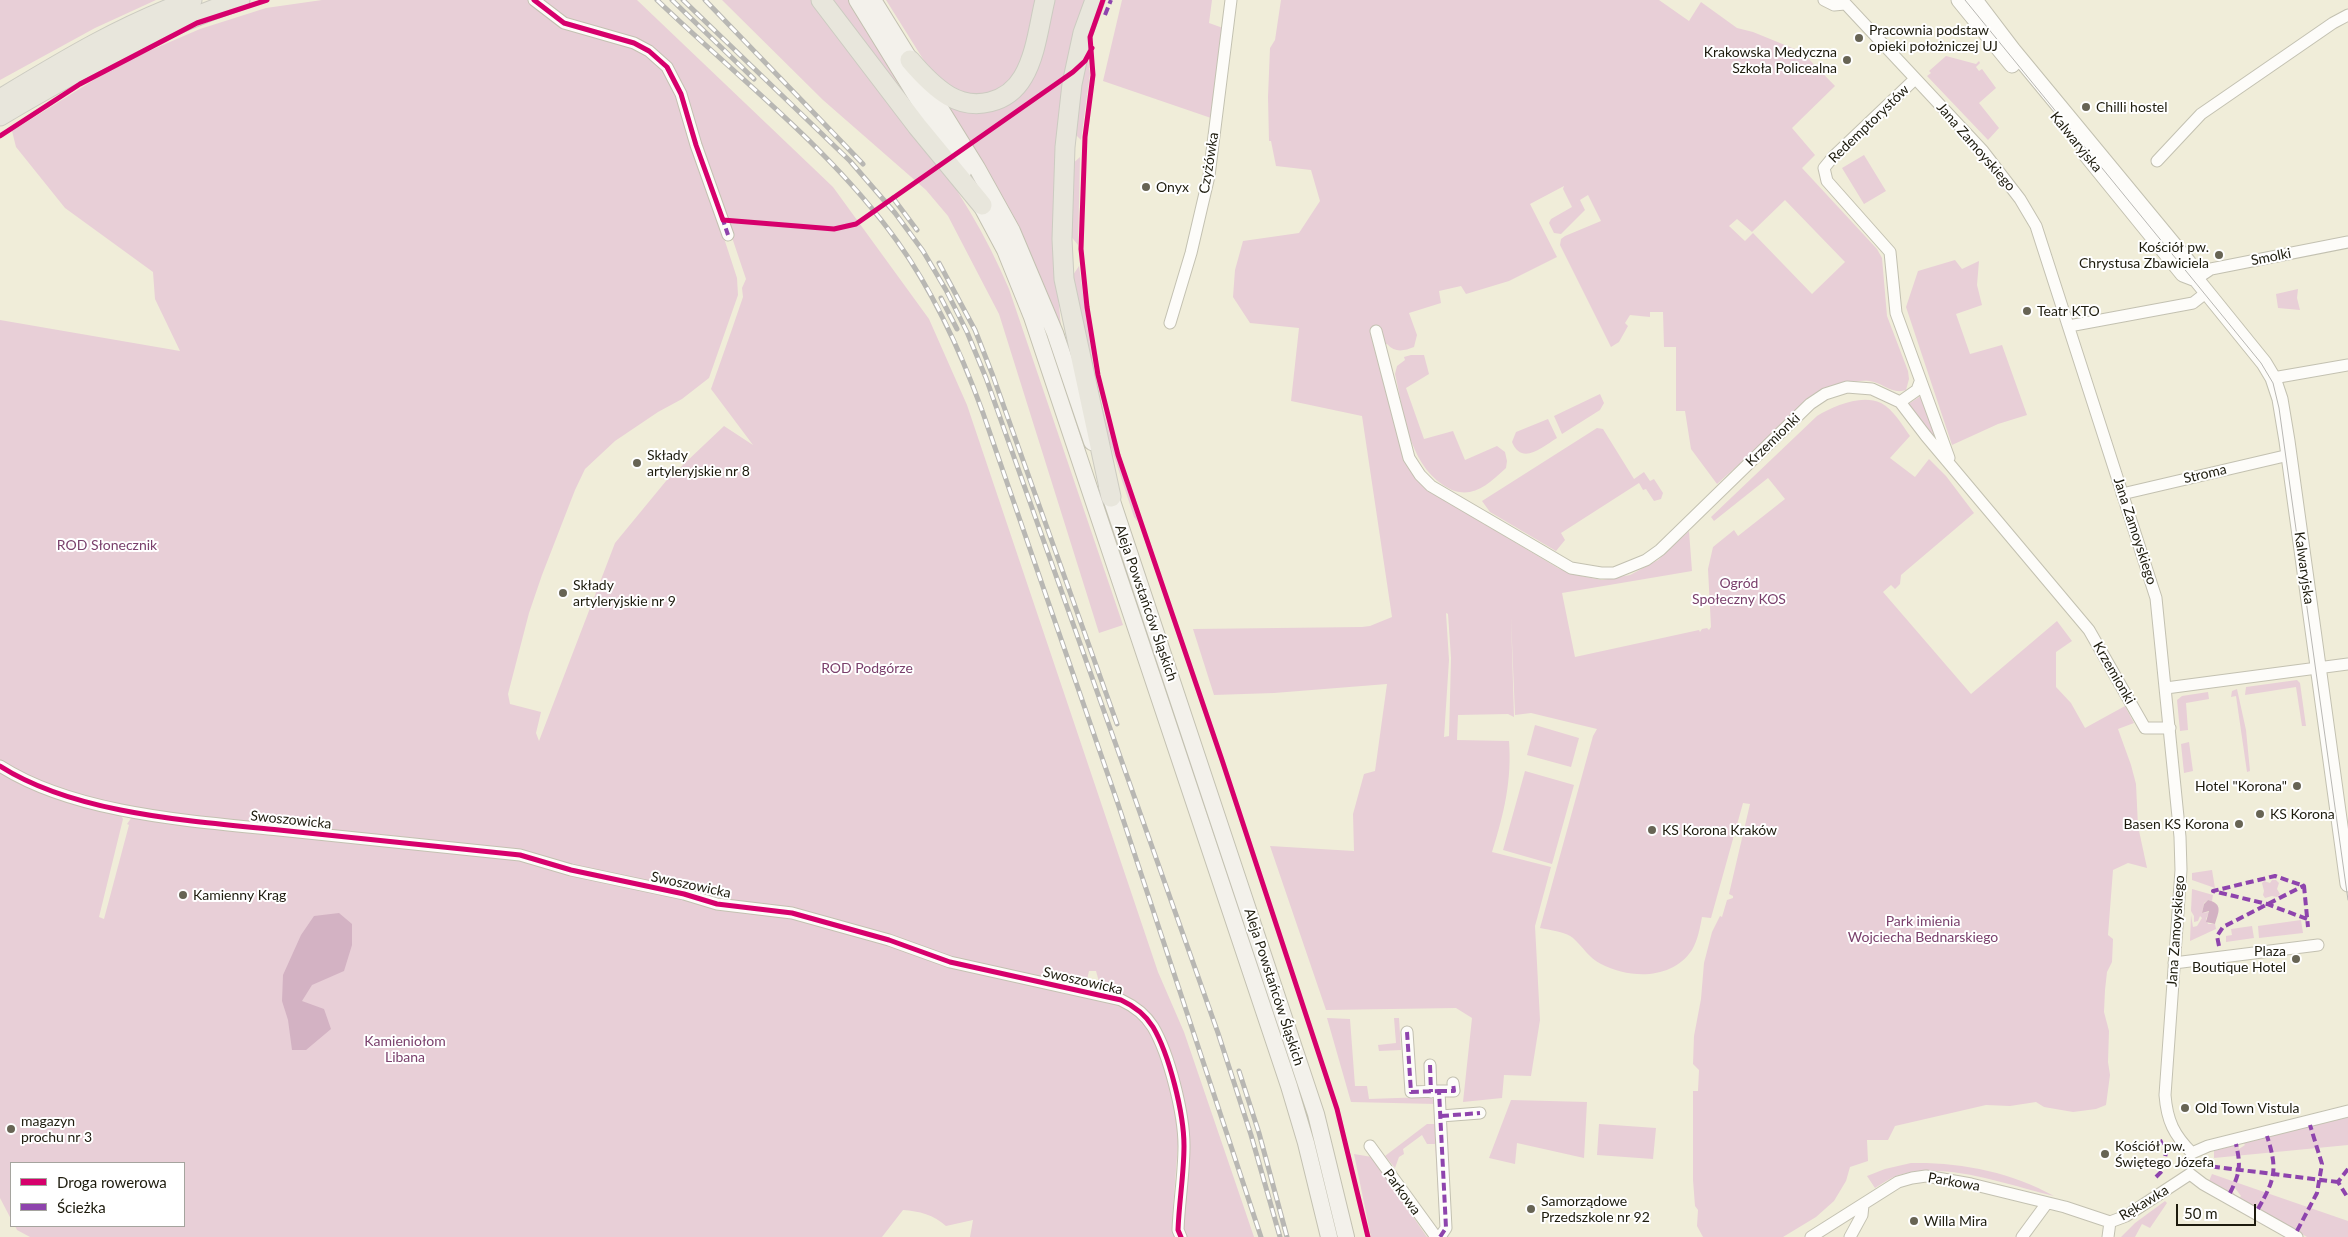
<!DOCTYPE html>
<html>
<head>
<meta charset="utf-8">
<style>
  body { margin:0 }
  #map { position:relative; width:2348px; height:1237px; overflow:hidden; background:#f0edd9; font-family:Lato,sans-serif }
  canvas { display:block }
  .legend { position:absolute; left:10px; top:1162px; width:175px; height:65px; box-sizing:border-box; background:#fff; border:1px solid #a5a49e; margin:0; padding:6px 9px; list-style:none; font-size:15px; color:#1d1b0d }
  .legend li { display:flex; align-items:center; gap:10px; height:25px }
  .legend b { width:25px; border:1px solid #a5a49e }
  .scale { position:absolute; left:2176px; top:1204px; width:80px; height:22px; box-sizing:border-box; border:2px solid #1d1b0d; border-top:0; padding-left:6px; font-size:15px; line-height:18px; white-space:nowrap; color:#1d1b0d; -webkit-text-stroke:4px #fff; paint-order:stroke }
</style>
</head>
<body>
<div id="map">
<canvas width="2348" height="1237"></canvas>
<ul class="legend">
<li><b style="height:6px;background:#d6006c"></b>Droga rowerowa</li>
<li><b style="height:6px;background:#8e44ad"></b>Ścieżka</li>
</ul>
<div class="scale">50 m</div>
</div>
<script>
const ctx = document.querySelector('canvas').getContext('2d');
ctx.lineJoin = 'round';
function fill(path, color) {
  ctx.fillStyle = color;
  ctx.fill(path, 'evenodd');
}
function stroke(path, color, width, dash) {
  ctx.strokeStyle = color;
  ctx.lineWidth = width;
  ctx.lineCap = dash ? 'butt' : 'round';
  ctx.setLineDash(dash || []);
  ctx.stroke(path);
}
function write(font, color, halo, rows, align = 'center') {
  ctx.font = font + ' Lato,sans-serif';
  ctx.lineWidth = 4;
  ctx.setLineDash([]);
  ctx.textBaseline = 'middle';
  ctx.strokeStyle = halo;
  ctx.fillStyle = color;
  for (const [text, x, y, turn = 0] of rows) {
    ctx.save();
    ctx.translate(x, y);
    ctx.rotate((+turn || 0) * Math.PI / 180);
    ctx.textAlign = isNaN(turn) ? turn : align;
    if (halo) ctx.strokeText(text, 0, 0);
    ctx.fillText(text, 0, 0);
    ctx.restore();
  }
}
const green = new Path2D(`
  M 0,0 L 156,0 L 95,28 L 0,80 Z
  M 322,0 L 530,0 L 566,28 L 612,39 L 644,52 L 662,66 L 677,94 L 737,278 L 738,295 L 709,378 L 682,399 L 658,412 L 615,441 L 585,469 L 575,490 L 542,575 L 529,613 L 508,694 L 510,704 L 541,712 L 536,733 L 539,741 L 615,543 L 666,481 L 724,426 L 753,445 L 711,389 L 731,332 L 743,297 L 742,288 L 746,279 L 678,77 C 650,28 612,41 570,23 C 558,18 548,8 538,0 L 637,0 L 833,187 L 929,319 L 967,405 L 1158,972 L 1184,1032 L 1254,1237 L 1187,1237 L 1183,1233 C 1180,1211 1186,1191 1187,1169 C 1189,1124 1176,1040 1142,1008 C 1130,997 1116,993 1101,989 L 1096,971 L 1089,971 L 1086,984 L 1077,985 L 948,959 L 867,931 L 793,911 L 713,899 L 504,848 L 387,835 L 372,834 L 361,837 L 197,819 L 144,811 L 130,805 L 124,808 C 80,798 40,786 0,763 L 0,320 L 180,351 L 155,299 L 153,272 L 65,208 L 16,147 L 12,131 L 121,63 L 200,29 L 266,8 Z
  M 722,0 L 815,0 C 886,92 964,181 1009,289 L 1123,625 L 1099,633 L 999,314 L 948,216 L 926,190 L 823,100 Z
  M 829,0 L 849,0 L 921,116 Z
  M 886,0 L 1041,0 L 1018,74 L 994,95 L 957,95 L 928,67 Z
  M 1049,0 L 1087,0 L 1055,264 L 1061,327 L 942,99 L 1007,100 Z
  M 1122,0 L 1212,0 L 1209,23 L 1223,28 L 1211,118 L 1103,81 Z
  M 1281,0 L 1659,0 L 1689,21 L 1701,2 L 1737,28 L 1753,32 L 1802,52 L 1835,86 L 1792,128 L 1815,155 L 1802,168 L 1877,249 L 1882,258 L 1887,316 L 1908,371 L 1909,379 L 1906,390 C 1892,395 1882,382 1869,381 C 1853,380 1836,385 1822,390 L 1717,484 L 1691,449 L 1685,411 L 1676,411 L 1676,347 L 1664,347 L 1663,312 L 1650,312 L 1650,317 L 1630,315 L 1625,323 L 1628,326 L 1619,342 L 1611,347 L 1560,245 L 1561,239 L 1565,236 L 1601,221 L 1588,195 L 1580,200 L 1585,210 L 1561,234 L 1554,233 L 1549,223 L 1551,219 L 1572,207 L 1563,189 L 1564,186 L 1530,204 L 1557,257 L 1509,281 L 1466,294 L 1461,286 L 1439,291 L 1441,303 L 1409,313 L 1417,335 L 1414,347 C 1404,351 1395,353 1387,344 L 1375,348 L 1404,458 L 1439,497 L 1558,568 L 1571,574 L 1602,580 L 1630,575 L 1658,560 L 1689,531 L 1692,571 L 1562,593 L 1575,657 L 1699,630 L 1700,632 L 1702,629 L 1707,628 L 1709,630 L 1711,627 L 1708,569 L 1713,547 L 1734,530 L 1738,536 L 1785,499 L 1768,478 L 1714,521 L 1711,517 L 1817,416 C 1834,406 1861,394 1881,403 C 1893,409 1903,426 1910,436 L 1890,458 L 1915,477 L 1929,459 L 1946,476 L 1974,513 L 1901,575 L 1900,584 L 1895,589 L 1891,585 L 1883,592 L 1971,694 L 2057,621 L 2072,641 L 2056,652 L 2056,687 L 2071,703 L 2085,728 L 2125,706 L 2134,723 L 2118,729 L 2131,765 L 2136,784 L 2138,826 L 2147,868 L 2128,863 L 2113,870 L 2108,935 L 2113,939 L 2112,962 L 2107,972 L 2105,990 L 2104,1012 L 2109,1031 L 2108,1062 L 2110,1075 L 2106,1105 L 2096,1109 L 2073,1112 L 2044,1107 L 2036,1102 L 2010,1106 L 1986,1105 L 1895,1126 L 1888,1140 L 1867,1140 L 1868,1161 L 1850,1167 L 1846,1181 L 1834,1201 L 1816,1217 L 1783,1237 L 1703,1237 L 1697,1226 L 1698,1210 L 1695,1206 L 1693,1180 L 1693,1091 L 1698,1091 L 1699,1070 L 1693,1064 L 1694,1036 L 1701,999 L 1704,963 L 1712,932 L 1720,916 L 1722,917 L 1727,900 L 1733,898 L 1733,896 L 1729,894 L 1750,804 L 1743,803 L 1711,918 L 1702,917 C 1700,927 1698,940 1692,950 C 1672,980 1630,979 1601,964 C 1589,958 1583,947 1573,938 C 1567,932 1549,930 1540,928 L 1593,736 L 1597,729 L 1531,713 L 1515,715 L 1511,617 L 1514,717 L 1508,714 L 1458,715 L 1457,740 L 1509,741 C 1512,780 1504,814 1492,852 L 1551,867 L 1535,926 L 1540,1020 L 1531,1076 L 1504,1075 L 1502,1098 L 1463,1102 L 1472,1018 L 1456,1008 L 1326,1010 L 1270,846 L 1354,851 L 1353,814 L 1364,774 L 1375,771 L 1387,684 L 1274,693 L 1214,695 L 1193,629 L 1362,627 L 1370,626 L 1392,617 L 1362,416 L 1291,401 L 1299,328 L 1250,323 L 1233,297 L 1235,270 L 1243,241 L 1299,233 L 1320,201 L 1311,170 L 1276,166 L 1271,141 L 1269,141 L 1268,97 L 1270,48 L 1275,40 ZM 1785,200 L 1845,262 L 1812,294 L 1753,233 L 1745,241 L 1729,226 L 1737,219 L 1752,232 ZM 1446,613 L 1448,614 L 1451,658 L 1449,736 L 1444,737 L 1449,660 Z
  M 1086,45 L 1090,74 L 1081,140 L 1070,129 Z
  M 1946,56 L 1976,64 L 1979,61 L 1980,63 L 1976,67 L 1979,71 L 1982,69 L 1996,88 L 1979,103 L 1999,128 L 1988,140 L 1927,76 L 1931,73 L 1929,71 Z
  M 1864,155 L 1886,191 L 1864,204 L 1842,168 Z
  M 1080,157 L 1078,245 L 1065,229 L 1071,165 Z
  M 1955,260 L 1962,269 L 1979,261 L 1977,285 L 1982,305 L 1956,314 L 1970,354 L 2002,345 L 2027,415 L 1998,424 L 1952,445 L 1906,307 L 1918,271 Z
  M 1079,266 L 1094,371 L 1090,370 L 1079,325 L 1073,275 Z
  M 2298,289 L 2297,298 L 2300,310 L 2278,308 L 2276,294 Z
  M 1411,355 L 1424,355 L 1429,374 L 1406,388 L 1424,439 L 1453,431 L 1465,460 L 1497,446 L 1505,452 L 1507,461 L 1506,468 C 1486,487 1468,502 1443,485 C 1408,461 1404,413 1395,374 L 1397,366 L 1405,360 L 1404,357 Z
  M 1096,384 L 1111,438 L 1138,522 L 1134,517 L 1108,438 L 1094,385 Z
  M 1600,394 L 1604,403 L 1600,410 L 1562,434 L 1554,416 Z
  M 1922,395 L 1938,441 L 1907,405 Z
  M 1548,419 L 1557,438 C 1542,447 1522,466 1512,442 L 1516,432 Z
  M 1597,428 L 1603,429 L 1634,479 L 1644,472 L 1650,481 L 1654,479 L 1663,493 L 1661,499 L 1654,501 L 1646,489 L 1643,490 L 1639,483 L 1561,533 L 1565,540 L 1556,551 L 1490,512 L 1482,501 Z
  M 2297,680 L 2300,683 L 2306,726 L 2302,726 L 2296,687 L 2245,695 L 2246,687 Z
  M 2237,689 L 2246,730 L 2250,771 L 2247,772 L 2236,696 L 2231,697 L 2232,691 Z
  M 2208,692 L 2209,699 L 2186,703 L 2188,730 L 2180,731 L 2177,700 L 2182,696 Z
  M 1535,725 L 1579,738 L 1571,767 L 1527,755 Z
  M 2189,742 L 2193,771 L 2184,773 L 2181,744 Z
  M 0,770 L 120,813 L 123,819 L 99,917 L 104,919 L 129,825 L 127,824 L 134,814 L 499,853 L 787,915 L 1117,1002 L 1143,1020 L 1156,1042 L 1173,1096 L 1179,1131 L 1172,1222 L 1176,1237 L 970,1237 L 973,1220 L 946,1226 C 934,1215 919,1211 903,1210 L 882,1237 L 30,1237 L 17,1230 L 15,1226 L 184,1226 L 184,1163 L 11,1163 L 11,1219 L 0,1198 Z
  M 1525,771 L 1574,785 L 1552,864 L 1503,850 Z
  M 2212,870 L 2215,888 L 2192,880 L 2192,873 Z
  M 2272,880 L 2276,880 L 2279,883 L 2277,889 L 2280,894 L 2277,897 L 2272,896 L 2265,898 L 2263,895 L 2264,891 L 2262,883 L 2264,881 L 2270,883 Z
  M 2192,889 L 2213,895 L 2212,901 L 2208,900 L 2204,903 L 2202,913 L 2209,912 L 2206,919 L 2208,924 L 2215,924 L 2216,929 L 2190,941 L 2191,915 L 2193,927 L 2197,926 L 2202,918 L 2200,916 L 2198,921 L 2194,922 L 2194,916 L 2191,911 Z
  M 2301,920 L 2303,933 L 2259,938 L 2258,926 Z
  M 2252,926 L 2254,938 L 2226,942 L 2226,936 L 2232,935 L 2231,929 Z
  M 1327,1018 L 1350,1019 L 1355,1086 L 1367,1086 L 1369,1099 L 1426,1097 L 1433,1099 L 1436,1104 L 1351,1102 Z
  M 1394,1018 L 1399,1018 L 1401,1050 L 1379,1051 L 1378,1045 L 1396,1043 Z
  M 1511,1100 L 1587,1102 L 1584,1158 L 1517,1143 L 1515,1164 L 1489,1158 Z
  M 2348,1116 L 2348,1145 L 2214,1158 L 2214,1150 L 2238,1144 L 2239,1149 L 2245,1145 L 2243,1142 Z
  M 1427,1124 L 1436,1124 L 1442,1225 L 1440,1226 L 1435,1144 L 1427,1144 L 1422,1135 L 1403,1149 L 1404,1154 L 1399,1157 L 1395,1168 L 1385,1156 Z
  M 1599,1124 L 1656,1128 L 1653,1159 L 1597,1155 Z
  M 1354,1154 L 1372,1157 L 1427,1237 L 1371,1237 Z
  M 1911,1163 C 1960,1162 2011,1172 2054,1196 C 2008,1185 1945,1161 1899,1175 C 1890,1178 1883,1183 1875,1188 L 1867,1176 L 1885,1169 Z
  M 2212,1174 L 2348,1221 L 2348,1237 L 2307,1237 L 2239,1198 L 2241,1196 L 2235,1188 L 2233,1192 L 2236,1196 L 2209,1181 Z
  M 2165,1201 L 2167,1203 L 2150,1228 L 2142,1224 L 2135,1237 L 2121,1237 L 2135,1223 Z`);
const water = new Path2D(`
  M 2208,900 C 2224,904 2218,913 2215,924 L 2206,922 L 2209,911 L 2202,913 L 2204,904 Z
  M 339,913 L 352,924 L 352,945 L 344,971 L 312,985 L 302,1001 L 324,1009 L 331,1029 L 306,1050 L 292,1050 L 288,1020 L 282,1001 L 283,975 L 301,935 L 314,916 Z`);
const minor = new Path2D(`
  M 534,0 L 564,23 L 634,43 L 649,51 L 667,67 L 681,94 L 696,145 L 728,235
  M 1824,0 L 1834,5 L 1845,4
  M 1842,0 L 1983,151 L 2020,199 L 2036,226 L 2156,598 L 2180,837 L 2181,870 L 2165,1095 C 2167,1121 2174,1135 2192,1153
  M 1915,79 L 1833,157 L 1824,168 L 1827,181 L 1890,252 L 1896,313 L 1949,458
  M 2157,161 L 2201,114 L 2333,23 L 2348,15
  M 2196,279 L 2211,269 L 2348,242
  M 1170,323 L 1191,253 L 1209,176 L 1231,0
  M 2069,326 L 2193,303 L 2207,292
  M 1376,331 L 1409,458 L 1420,475 L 1431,486 L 1571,568 L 1601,573 L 1614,573 L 1646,560 L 1660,550 L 1810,404 L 1825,394 L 1847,387 L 1872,389 L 1900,402 L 1926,436 L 2089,630 L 2145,728 L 2170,728
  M 2273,378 L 2348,365
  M 1900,402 L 1917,390 L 1920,382
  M 2122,494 L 2289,455
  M 2166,688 L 2348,664
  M 0,766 C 75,814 191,821 279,830 C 359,839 440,846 520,855 L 571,870 L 684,894 L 717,904 L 792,913 L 889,940 L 950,962 L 1121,1000 C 1134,1006 1145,1014 1153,1027 C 1169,1054 1184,1113 1184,1146 C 1184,1174 1179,1202 1178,1230 L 1181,1237
  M 2174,963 L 2318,945
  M 1407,1032 L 1411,1092 L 1439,1091 L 1446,1228 L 1440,1237
  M 1430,1065 L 1431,1092
  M 1439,1091 L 1454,1091 L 1453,1083
  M 1441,1116 L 1480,1113
  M 1370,1146 L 1436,1237
  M 2192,1153 L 2208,1146 L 2348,1111
  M 2190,1174 L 2203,1184 L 2297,1237
  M 2110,1222 L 2126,1216 L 2190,1174
  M 1811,1237 L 1898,1182 L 1912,1178 L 1926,1176 L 1971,1184 L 2065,1207 L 2110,1222
  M 1850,1237 L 1862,1215 L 1863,1205
  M 2022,1237 L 2047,1203
  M 2108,1237 L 2110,1222`);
const tertiary = new Path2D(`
  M 1959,0 L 2012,65
  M 1975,0 L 2013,50 L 2188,262 L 2196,279 L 2264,363 L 2273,378 L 2280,399 L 2287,441 L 2348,884
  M 2084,152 L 2183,274 L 2196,279`);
const secondary = new Path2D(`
  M 857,0 L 963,172
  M 873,0 L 977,168 L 1012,231 L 1055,333 L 1092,442
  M 975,194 L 1005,250 L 1032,317 L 1289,1086 L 1306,1143 L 1329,1237
  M 1107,486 L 1316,1114 L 1346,1237`);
const primary = new Path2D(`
  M 821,0 L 917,126 L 982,205
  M 1095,0 L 1083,33 L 1072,84 L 1065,147 L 1062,239 L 1064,279 L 1111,497
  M 910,60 C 921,73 934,87 949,96 C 975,111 1008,103 1023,77 C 1036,55 1039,25 1045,0
  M 0,99 C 63,61 122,25 192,0
  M 0,116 C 77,70 155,29 240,0`);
const tram = new Path2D(`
  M 1965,0 L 2261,363 L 2273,383 L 2279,408 L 2348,900`);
const rail = new Path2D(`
  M 657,0 C 738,78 831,149 897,241 C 935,294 961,352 983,413 L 1118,804 L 1261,1237
  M 672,0 L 754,79
  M 683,0 L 850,161 L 895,213 L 923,251 L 946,290 L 967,332 L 986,378 L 1218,1033 L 1251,1135 L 1280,1237
  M 705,0 L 863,164
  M 893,198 L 917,230
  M 939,263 L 975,330 L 993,376 L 1117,724
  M 941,298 L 957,329
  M 1239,1071 L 1259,1133 L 1287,1237`);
const quiet = new Path2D(`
  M 1105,15 L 1111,0
  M 722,217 L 728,235
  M 2307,919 L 2267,904 L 2213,891 L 2275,876 L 2304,886 L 2308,927
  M 2219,946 L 2217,936 L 2223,927 L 2305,885
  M 1407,1032 L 1411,1092 L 1439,1091 L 1446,1228 L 1440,1237
  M 1430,1065 L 1431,1092
  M 1439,1091 L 1454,1091 L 1453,1083
  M 1441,1116 L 1480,1113
  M 2200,1165 L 2338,1182
  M 2348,1169 L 2338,1182 L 2348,1198
  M 2156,1177 L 2163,1170 L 2166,1152 L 2160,1140
  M 2230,1193 C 2240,1173 2241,1166 2236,1144
  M 2258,1209 C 2275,1179 2278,1170 2267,1136
  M 2297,1231 L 2317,1193 L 2322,1164 L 2310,1125`);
const cycleway = new Path2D(`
  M 534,0 L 564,23 L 634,43 L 649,51 L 667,67 L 681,94 L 696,145 L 723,220 L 834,229 L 856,224 L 1073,72 L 1085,61 L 1092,48
  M 1103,0 L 1090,37 L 1093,75 L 1085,137 L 1081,249 L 1087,307 L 1098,375 L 1118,455 L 1222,760 L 1337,1109 L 1368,1237
  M 0,136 L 80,84 L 197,23 L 267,0
  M 0,766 C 75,814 191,821 279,830 C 359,839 440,846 520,855 L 571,870 L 684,894 L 717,904 L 792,913 L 889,940 L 950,962 L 1121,1000 C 1134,1006 1145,1014 1153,1027 C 1169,1054 1184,1113 1184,1146 C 1184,1174 1179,1202 1178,1230 L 1181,1237`);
const markers = [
  [1859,38,5,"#676454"],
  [1847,60,5,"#676454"],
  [2086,107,5,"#676454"],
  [1146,187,5,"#676454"],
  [2219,255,5,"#676454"],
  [2027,311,5,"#676454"],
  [637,463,5,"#676454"],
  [563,593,5,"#676454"],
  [2297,786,5,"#676454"],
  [2260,814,5,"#676454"],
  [2239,824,5,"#676454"],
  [1652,830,5,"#676454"],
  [183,895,5,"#676454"],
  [2296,959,5,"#676454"],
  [2185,1108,5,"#676454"],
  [11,1129,5,"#676454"],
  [2105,1154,5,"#676454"],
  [1531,1209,5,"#676454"],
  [1914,1221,5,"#676454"]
];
const poiNames = [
  ["Pracownia podstaw",1869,30],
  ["opieki położniczej UJ",1869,46],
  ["Krakowska Medyczna",1837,52,"right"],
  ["Szkoła Policealna",1837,68,"right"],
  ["Chilli hostel",2096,107],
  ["Onyx",1156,187],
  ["Kościół pw.",2209,247,"right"],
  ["Chrystusa Zbawiciela",2209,263,"right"],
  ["Teatr KTO",2037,311],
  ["Składy",647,455],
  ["artyleryjskie nr 8",647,471],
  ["Składy",573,585],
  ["artyleryjskie nr 9",573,601],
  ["Hotel \"Korona\"",2287,786,"right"],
  ["KS Korona",2270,814],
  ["Basen KS Korona",2229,824,"right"],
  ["KS Korona Kraków",1662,830],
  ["Kamienny Krąg",193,895],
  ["Plaza",2286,951,"right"],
  ["Boutique Hotel",2286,967,"right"],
  ["Old Town Vistula",2195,1108],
  ["magazyn",21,1121],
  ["prochu nr 3",21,1137],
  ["Kościół pw.",2115,1146],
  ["Świętego Józefa",2115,1162],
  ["Samorządowe",1541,1201],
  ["Przedszkole nr 92",1541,1217],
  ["Willa Mira",1924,1221]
];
const streetNames = [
  ["Redemptorystów",1869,124,-44],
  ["Kalwaryjska",2076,142,51],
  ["Jana Zamoyskiego",1976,147,49],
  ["Czyżówka",1209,163,-81],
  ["Smolki",2271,257,-11],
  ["Krzemionki",1773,440,-44],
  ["Stroma",2205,474,-13],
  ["Jana Zamoyskiego",2135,531,72],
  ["Kalwaryjska",2304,568,82],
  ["Aleja Powstańców Śląskich",1146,603,71],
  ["Krzemionki",2114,673,60],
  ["Swoszowicka",291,820,6],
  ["Swoszowicka",691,885,12],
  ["Jana Zamoyskiego",2176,931,-86],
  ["Swoszowicka",1083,981,13],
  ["Aleja Powstańców Śląskich",1274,987,72],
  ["Parkowa",1954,1182,10],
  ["Parkowa",1402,1192,54],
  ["Rękawka",2144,1203,-31]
];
const parkNames = [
  ["ROD Słonecznik",107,545],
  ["Ogród",1739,583],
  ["Społeczny KOS",1739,599],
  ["ROD Podgórze",867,668],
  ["Park imienia",1923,921],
  ["Wojciecha Bednarskiego",1923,937],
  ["Kamieniołom",405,1041],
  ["Libana",405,1057]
];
fill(green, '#e8cfd7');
fill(water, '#d3b2c3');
stroke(minor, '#c3c1b1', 13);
stroke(tertiary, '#c3c1b1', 17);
stroke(secondary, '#c3c1b1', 18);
stroke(primary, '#cccbc1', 21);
stroke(minor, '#fdfcf9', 11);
stroke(tertiary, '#fdfcf9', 15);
stroke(secondary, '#f3f1eb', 16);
stroke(primary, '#e8e6dc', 19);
stroke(tram, '#b8b7b3', 1);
stroke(rail, '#b8b7b3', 5);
stroke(rail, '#fff', 3, [9]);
stroke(quiet, '#8e44ad', 4, [8, 4]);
stroke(cycleway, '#d6006c', 5);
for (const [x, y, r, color] of markers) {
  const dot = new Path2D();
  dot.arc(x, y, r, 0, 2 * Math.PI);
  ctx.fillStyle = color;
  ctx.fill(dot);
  stroke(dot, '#fff', 2);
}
write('14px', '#1d1b0d', '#fff', poiNames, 'left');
write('14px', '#1d1b0d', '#fff', streetNames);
write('14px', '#7a406c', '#fff', parkNames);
</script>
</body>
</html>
